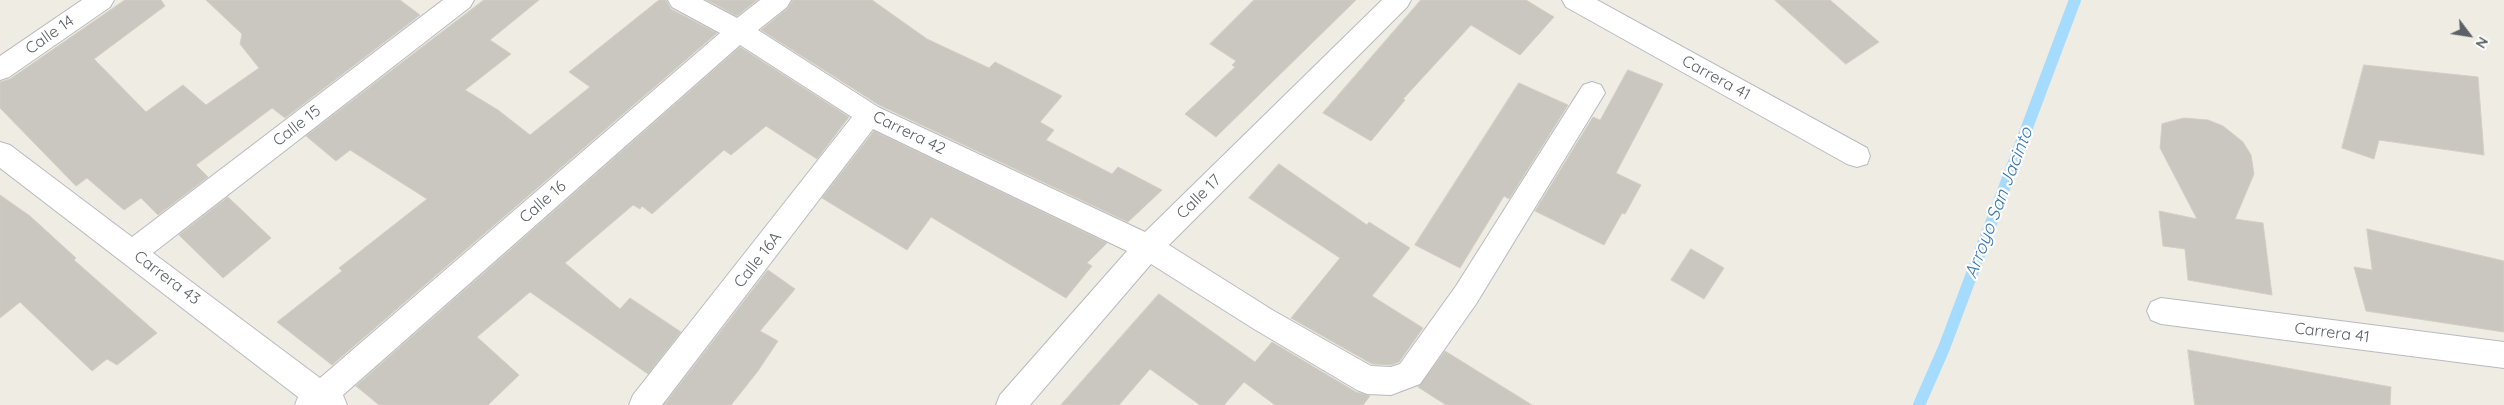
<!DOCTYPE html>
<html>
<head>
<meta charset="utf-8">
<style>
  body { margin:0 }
  #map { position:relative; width:2504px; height:405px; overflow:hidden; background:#efece4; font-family:Quicksand,sans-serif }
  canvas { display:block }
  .north { position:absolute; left:2444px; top:10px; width:50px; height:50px; -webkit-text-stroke:4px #fff; paint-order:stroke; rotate:121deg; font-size:14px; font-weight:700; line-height:20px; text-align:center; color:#5c6165 }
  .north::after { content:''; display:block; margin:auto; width:18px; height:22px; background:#5c6165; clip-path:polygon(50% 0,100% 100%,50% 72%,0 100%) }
</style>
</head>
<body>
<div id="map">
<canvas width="2504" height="405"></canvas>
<div class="north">N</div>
</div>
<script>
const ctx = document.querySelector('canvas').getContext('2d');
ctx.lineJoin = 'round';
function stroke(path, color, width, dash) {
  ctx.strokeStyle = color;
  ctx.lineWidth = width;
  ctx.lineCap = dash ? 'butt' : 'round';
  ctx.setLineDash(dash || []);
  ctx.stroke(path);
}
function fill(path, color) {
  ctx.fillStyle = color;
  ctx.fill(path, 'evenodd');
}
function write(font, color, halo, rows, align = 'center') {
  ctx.font = font + ' Quicksand,sans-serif';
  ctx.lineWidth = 4.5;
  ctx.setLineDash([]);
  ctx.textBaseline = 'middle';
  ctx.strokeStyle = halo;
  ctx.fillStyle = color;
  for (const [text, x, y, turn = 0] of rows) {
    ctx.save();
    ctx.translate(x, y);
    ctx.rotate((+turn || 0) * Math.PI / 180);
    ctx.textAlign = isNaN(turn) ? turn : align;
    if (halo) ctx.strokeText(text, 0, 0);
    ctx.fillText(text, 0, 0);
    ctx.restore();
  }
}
const stream = new Path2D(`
  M 1919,405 L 1944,348 L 2075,0`);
const building = new Path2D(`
  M 125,0 L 161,0 L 165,6 L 94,59 L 146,112 L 183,85 L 206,105 L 259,68 L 240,44 L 242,34 L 206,0 L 400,0 L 420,15 L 285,118 L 272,108 L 196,165 L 208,177 L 158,215 L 141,198 L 124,210 L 87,178 L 76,186 L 0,108 L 0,82 L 10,79 Z
  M 484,0 L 539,0 L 490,40 L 511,54 L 465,90 L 498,110 L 530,135 L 590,87 L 569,72 L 659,0 L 666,0 L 671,9 L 717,33 L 332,365 L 277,322 L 342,271 L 339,268 L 427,199 L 350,150 L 336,161 L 306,136 Z
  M 707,0 L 757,0 L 737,16 Z
  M 793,0 L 872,0 L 927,39 L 989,68 L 995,62 L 1062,96 L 1040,122 L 1054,130 L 1046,140 L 1112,174 L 1118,167 L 1162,190 L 1128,222 L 879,105 L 761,30 L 788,8 Z
  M 1254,0 L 1356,0 L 1216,137 L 1185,114 L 1235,67 L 1232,65 L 1236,61 L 1210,44 Z
  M 1421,0 L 1526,0 L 1554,17 L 1520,55 L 1471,25 L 1403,99 L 1405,100 L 1371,141 L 1323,113 Z
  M 1775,0 L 1830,0 L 1879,42 L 1846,64 Z
  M 740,47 L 849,117 L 817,159 L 766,126 L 731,155 L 724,150 L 652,214 L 642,206 L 640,209 L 633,205 L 565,263 L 620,309 L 630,298 L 681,332 L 648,374 L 530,292 L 477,337 L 519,375 L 488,405 L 379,405 L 356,386 Z
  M 2364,65 L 2478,77 L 2484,155 L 2379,140 L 2374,159 L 2342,148 Z
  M 1628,70 L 1663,84 L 1616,173 L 1641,185 L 1625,214 L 1622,213 L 1604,245 L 1535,211 L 1593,117 L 1600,120 Z
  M 1519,83 L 1568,105 L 1509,199 L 1504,196 L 1460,268 L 1415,245 Z
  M 2184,118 L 2208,120 L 2223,126 L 2243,142 L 2251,155 L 2254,174 L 2235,219 L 2263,223 L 2272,295 L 2188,280 L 2185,249 L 2163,246 L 2159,211 L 2197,219 L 2160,148 L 2162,124 Z
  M 874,131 L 1107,243 L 1087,263 L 1092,266 L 1066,298 L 931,217 L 907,250 L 822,198 Z
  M 1279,164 L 1367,225 L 1369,222 L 1410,248 L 1372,296 L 1423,328 L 1399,362 L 1391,365 L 1372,364 L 1291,318 L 1340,258 L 1249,198 Z
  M 0,195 L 30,216 L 76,258 L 74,260 L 157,333 L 117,365 L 107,359 L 92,371 L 20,302 L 0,318 Z
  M 228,197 L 271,238 L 223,278 L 179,235 Z
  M 2367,229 L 2504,261 L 2504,332 L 2366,311 L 2354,267 L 2372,270 Z
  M 1691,249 L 1724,268 L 1704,299 L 1671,280 Z
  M 768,270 L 795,289 L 760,331 L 778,341 L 758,371 L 731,405 L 664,405 Z
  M 1159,294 L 1255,362 L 1272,342 L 1356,392 L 1370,396 L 1363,405 L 1275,405 L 1244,382 L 1224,405 L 1200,405 L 1150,369 L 1119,405 L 1061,405 Z
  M 2188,350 L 2391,387 L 2390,405 L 2195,405 Z
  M 1445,351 L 1532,405 L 1446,405 L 1418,387 Z`);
const minor = new Path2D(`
  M 82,0 L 114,0 L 110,7 L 9,77 L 0,80 L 0,56 Z
  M 443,0 L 474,0 L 470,7 L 153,253 L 320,378 L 720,33 L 672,7 L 668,0 L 703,0 L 737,18 L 760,0 L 791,0 L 787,7 L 758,30 L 878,107 L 1145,232 L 1382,0 L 1411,0 L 1407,7 L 1169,245 L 1274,311 L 1371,366 L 1391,367 L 1400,364 L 1456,286 L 1583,85 L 1592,82 L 1601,85 L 1605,93 L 1476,304 L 1420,384 L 1391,395 L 1367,394 L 1357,390 L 1254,329 L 1151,264 L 1030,405 L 996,405 L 1000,395 L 1127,251 L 873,129 L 662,405 L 629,405 L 633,395 L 852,117 L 740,45 L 343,395 L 347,405 L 295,405 L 298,397 L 0,168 L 0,142 L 10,145 L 132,237 Z
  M 1562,0 L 1597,0 L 1867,148 L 1870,156 L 1867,164 L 1857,167 L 1847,164 L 1566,7 Z
  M 2161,298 L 2504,342 L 2504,368 L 2161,324 L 2151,320 L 2147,311 L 2151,302 Z`);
const streetNames = [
  ["Calle 14",50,35,-35],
  ["Carrera 41",1716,78,29],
  ["Calle 15",297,126,-38],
  ["Carrera 42",909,133,26],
  ["Calle 17",1199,197,-45],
  ["Calle 16",543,202,-41],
  ["Calle 16A",758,260,-52],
  ["Carrera 43",167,278,37],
  ["Carrera 41",2332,333,7]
];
const waterNames = [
  ["Arroyo San Jacinto",1999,203,-69]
];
stroke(stream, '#a4dbff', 12);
fill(building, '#cac7c1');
stroke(building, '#d4cec2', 1);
stroke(minor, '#b7babf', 2);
fill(minor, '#fff');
write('16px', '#5c6165', '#fff', streetNames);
write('italic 18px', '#3a77ad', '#fff', waterNames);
</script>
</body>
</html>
